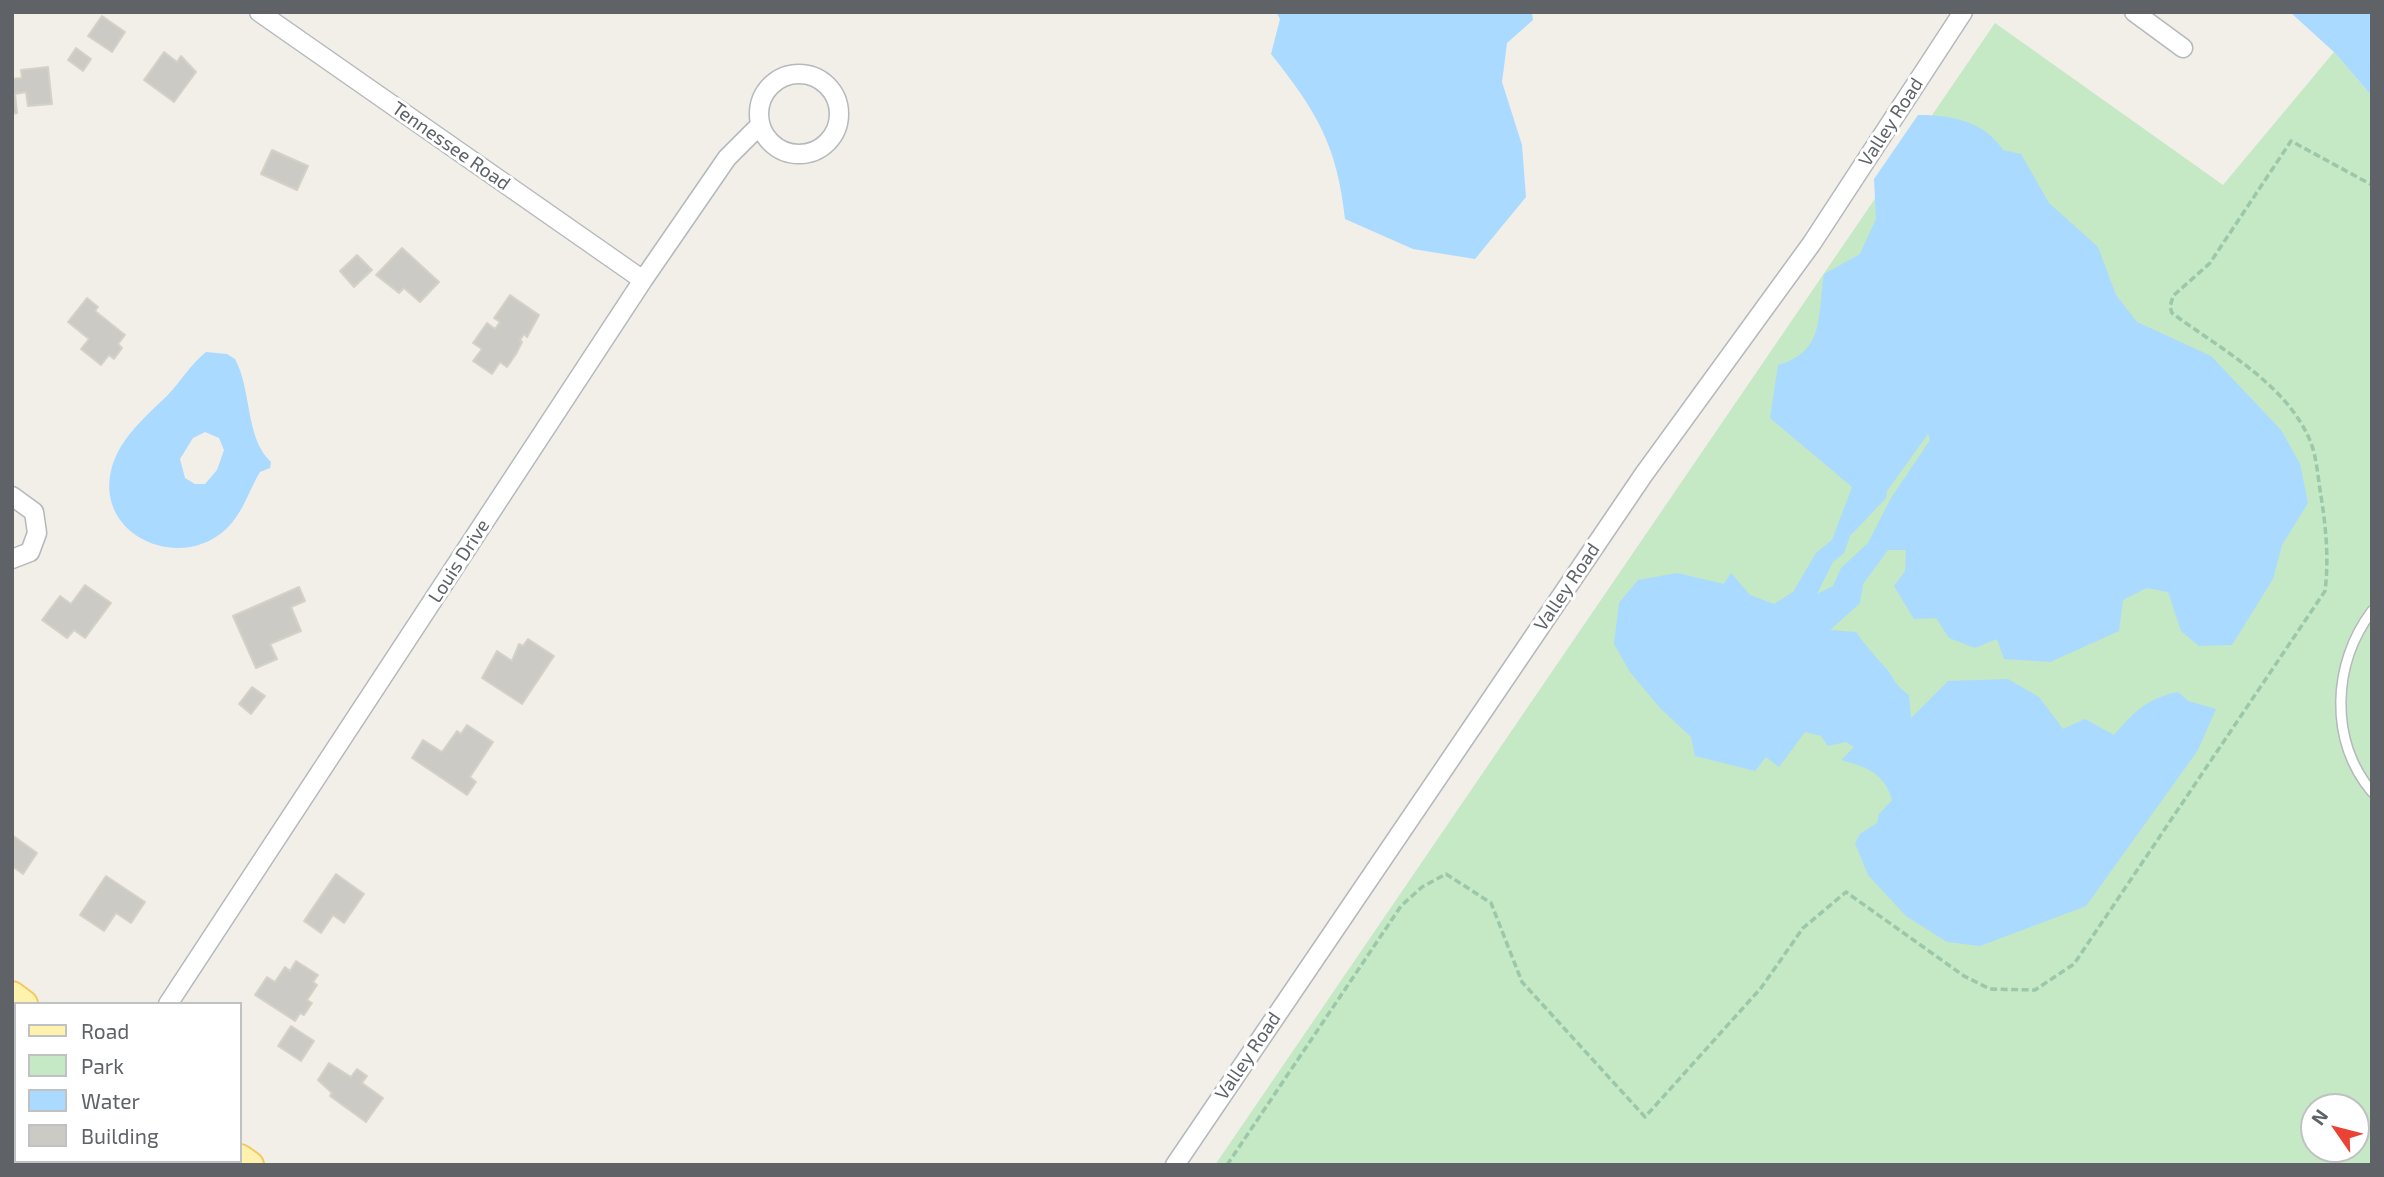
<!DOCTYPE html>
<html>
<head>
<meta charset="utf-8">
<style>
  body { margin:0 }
  #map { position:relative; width:2384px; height:1177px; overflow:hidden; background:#f1efe8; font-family:"Exo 2",sans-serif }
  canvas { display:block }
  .frame { position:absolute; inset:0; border:14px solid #5f6368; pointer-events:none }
  .legend { position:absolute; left:14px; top:1002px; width:228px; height:161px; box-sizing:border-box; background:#fff; border:2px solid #bfc1c3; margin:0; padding:9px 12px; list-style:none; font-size:21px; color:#5f6368 }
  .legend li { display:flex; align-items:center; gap:14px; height:35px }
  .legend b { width:35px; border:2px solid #bfc1c3 }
  .north { position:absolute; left:2300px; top:1093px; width:70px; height:70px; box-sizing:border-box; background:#fff; border:2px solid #bfc1c3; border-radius:50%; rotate:305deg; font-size:19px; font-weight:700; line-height:28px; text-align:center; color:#5f6368 }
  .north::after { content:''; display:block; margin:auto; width:24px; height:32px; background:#ea4335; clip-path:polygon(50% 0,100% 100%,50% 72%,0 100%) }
</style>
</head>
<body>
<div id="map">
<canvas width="2384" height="1177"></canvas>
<div class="frame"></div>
<ul class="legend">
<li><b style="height:9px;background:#fff2af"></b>Road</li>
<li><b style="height:19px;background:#c5e8c5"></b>Park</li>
<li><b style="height:19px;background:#aadaff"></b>Water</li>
<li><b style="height:19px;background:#cccac5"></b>Building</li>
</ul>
<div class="north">N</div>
</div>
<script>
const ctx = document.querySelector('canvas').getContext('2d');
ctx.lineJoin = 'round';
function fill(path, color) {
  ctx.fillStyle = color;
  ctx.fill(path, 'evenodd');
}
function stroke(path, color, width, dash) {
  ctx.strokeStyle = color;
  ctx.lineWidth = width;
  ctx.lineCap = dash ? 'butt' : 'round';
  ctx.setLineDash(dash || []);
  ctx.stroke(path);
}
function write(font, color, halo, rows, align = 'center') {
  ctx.font = font + ' "Exo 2",sans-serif';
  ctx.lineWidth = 6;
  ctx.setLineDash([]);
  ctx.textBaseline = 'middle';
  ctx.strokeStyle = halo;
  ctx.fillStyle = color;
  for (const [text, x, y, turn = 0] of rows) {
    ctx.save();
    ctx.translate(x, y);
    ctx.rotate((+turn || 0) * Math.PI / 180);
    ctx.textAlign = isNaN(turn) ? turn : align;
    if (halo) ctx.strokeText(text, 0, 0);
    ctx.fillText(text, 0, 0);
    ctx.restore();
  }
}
const green = new Path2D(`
  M 1995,23 L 2223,185 L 2334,52 L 2372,96 L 2372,1165 L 1215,1165 ZM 2314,1107 L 2356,1107 L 2356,1149 L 2314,1149 Z`);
const water = new Path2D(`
  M 1276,12 L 1532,12 L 1533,20 L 1507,43 L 1502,82 L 1522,145 L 1526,197 L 1475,259 L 1413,249 L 1345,219 C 1337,145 1317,112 1271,54 L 1280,19 Z
  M 2290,12 L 2372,12 L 2372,96 L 2334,52 Z
  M 1918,115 C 1951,115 1984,121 2003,150 L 2021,154 L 2049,203 L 2098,247 L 2116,295 L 2137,322 L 2211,356 L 2281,430 L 2300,464 L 2308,503 L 2282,545 L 2273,579 L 2232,645 L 2199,646 L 2181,631 L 2168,592 L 2147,588 L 2123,600 L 2119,631 L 2050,662 L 2004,659 L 1997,639 L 1975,648 L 1949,638 L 1936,618 L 1914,619 L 1894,586 L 1905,571 L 1906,550 L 1888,550 L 1863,584 L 1860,603 L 1830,630 L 1856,632 C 1865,645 1874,655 1884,666 C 1895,678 1893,684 1909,695 L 1911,718 L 1948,681 L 2008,679 L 2039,697 L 2063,729 L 2085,719 L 2114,735 C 2135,711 2146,699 2178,692 L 2188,701 L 2216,709 L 2198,750 L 2086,906 L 1980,946 L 1947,942 L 1906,916 L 1868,875 L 1855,843 L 1860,834 L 1877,823 L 1879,814 L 1892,800 C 1885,773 1866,767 1841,760 L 1854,747 L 1846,742 L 1828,746 L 1821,736 L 1805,732 L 1779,767 L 1766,757 L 1755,771 L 1695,756 L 1691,737 L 1660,708 L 1630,672 L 1614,644 L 1619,603 L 1638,580 L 1677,573 L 1724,584 L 1731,573 L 1750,595 L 1774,604 L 1793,592 L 1816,553 L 1832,540 L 1852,487 L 1770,418 L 1778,365 C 1826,351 1817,316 1824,274 L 1860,254 L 1876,219 L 1874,179 ZM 1928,434 L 1930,440 L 1891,498 L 1868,543 L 1841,568 L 1833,586 L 1817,594 L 1833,562 L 1844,553 L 1850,536 L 1886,498 L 1887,491 Z
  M 206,352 L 227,354 L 235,359 C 252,390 245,438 271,462 L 270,468 L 260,472 C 248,492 243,514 224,531 C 177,572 93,534 112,467 C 120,438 147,415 167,396 C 181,381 190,365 206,352 ZM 205,432 L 219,438 L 224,450 L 217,470 L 205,484 L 195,484 L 185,478 L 180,459 L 193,438 Z`);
const building = new Path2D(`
  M 102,16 L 125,32 L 112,52 L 88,36 Z
  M 76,48 L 91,59 L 83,71 L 68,60 Z
  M 164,52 L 177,62 L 181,56 L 196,72 L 174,102 L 144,80 Z
  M 48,67 L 52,104 L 28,106 L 26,92 L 15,94 L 17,113 L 12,114 L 12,79 L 22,78 L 21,70 Z
  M 272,150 L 308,166 L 297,190 L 261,174 Z
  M 402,248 L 439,282 L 420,302 L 404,288 L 399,293 L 376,275 Z
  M 357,255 L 372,270 L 354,287 L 340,271 Z
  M 510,295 L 539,315 L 527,337 L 524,334 L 520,340 L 522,342 L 516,354 L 507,367 L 500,362 L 492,374 L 473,361 L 482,349 L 473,343 L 487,323 L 495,329 L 500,322 L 494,318 Z
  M 87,298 L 98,307 L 95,311 L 125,335 L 118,344 L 122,348 L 114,359 L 109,355 L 101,365 L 81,349 L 89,339 L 68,322 Z
  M 85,585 L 111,603 L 85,638 L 74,630 L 67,638 L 42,620 L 60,596 L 71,604 Z
  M 299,587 L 305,601 L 291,607 L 301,631 L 270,644 L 277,659 L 256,668 L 233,616 Z
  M 528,639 L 554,656 L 522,704 L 482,678 L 497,651 L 512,661 L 519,644 L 523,646 Z
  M 252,687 L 265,696 L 251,714 L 239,704 Z
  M 467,725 L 493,742 L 470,777 L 476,782 L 467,795 L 412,758 L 423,740 L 442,752 L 457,731 L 461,734 Z
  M 12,835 L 37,853 L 23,874 L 12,866 Z
  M 336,874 L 364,894 L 344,923 L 333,915 L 321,933 L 304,921 Z
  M 106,876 L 145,902 L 131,923 L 116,913 L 104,931 L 80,915 Z
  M 296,961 L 318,975 L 313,982 L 317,985 L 307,1000 L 312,1003 L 304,1015 L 300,1013 L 295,1021 L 255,995 L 267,977 L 275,982 L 285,967 L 290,971 Z
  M 291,1026 L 314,1041 L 301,1061 L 278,1046 Z
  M 329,1063 L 351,1077 L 357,1069 L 367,1076 L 362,1083 L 383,1098 L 366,1122 L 330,1096 L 332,1093 L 318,1080 Z
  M 12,1077 L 16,1080 L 16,1107 L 12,1108 Z`);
const path = new Path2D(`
  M 1227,1165 L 1401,906 L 1422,887 L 1446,874 L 1491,903 L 1522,982 L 1645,1117 L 1761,988 L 1803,928 L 1846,892 L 1964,976 L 1990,989 L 2035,990 L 2074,964 L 2325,591 C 2329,559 2326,528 2321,496 C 2318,479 2317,459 2311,443 C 2288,384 2220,349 2172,313 L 2170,307 L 2173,296 L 2210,263 L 2291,141 L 2372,185`);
const service = new Path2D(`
  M 2372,611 C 2332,664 2329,740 2372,792`);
const minor = new Path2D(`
  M 259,12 L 643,280
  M 2134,12 L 2183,48
  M759 114a40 40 0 1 1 80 0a40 40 0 1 1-80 0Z
  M 12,496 L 34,512 L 37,533 L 30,552 L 12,559
  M 168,1004 L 643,280 L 727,158 L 760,125
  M 1175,1165 L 1644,474 L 1812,243 L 1963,12`);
const primary = new Path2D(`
  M 12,995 L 24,1004
  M 240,1158 L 250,1165`);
const streetNames = [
  ["Valley Road",1891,122,-57],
  ["Tennessee Road",451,146,35],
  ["Louis Drive",459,561,-57],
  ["Valley Road",1567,587,-56],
  ["Valley Road",1248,1056,-56]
];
fill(green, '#c5e8c5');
fill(water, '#aadaff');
fill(building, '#cccac5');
stroke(building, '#d6d1c6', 2);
stroke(service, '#b5b8bc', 12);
stroke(minor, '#b5b8bc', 21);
stroke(primary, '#f2c960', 30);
stroke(path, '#9cc7a9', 3.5, [7, 3.5]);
stroke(service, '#fff', 9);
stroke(minor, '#fff', 18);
stroke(primary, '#fff2af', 26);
write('19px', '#5f6368', '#fff', streetNames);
</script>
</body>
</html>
